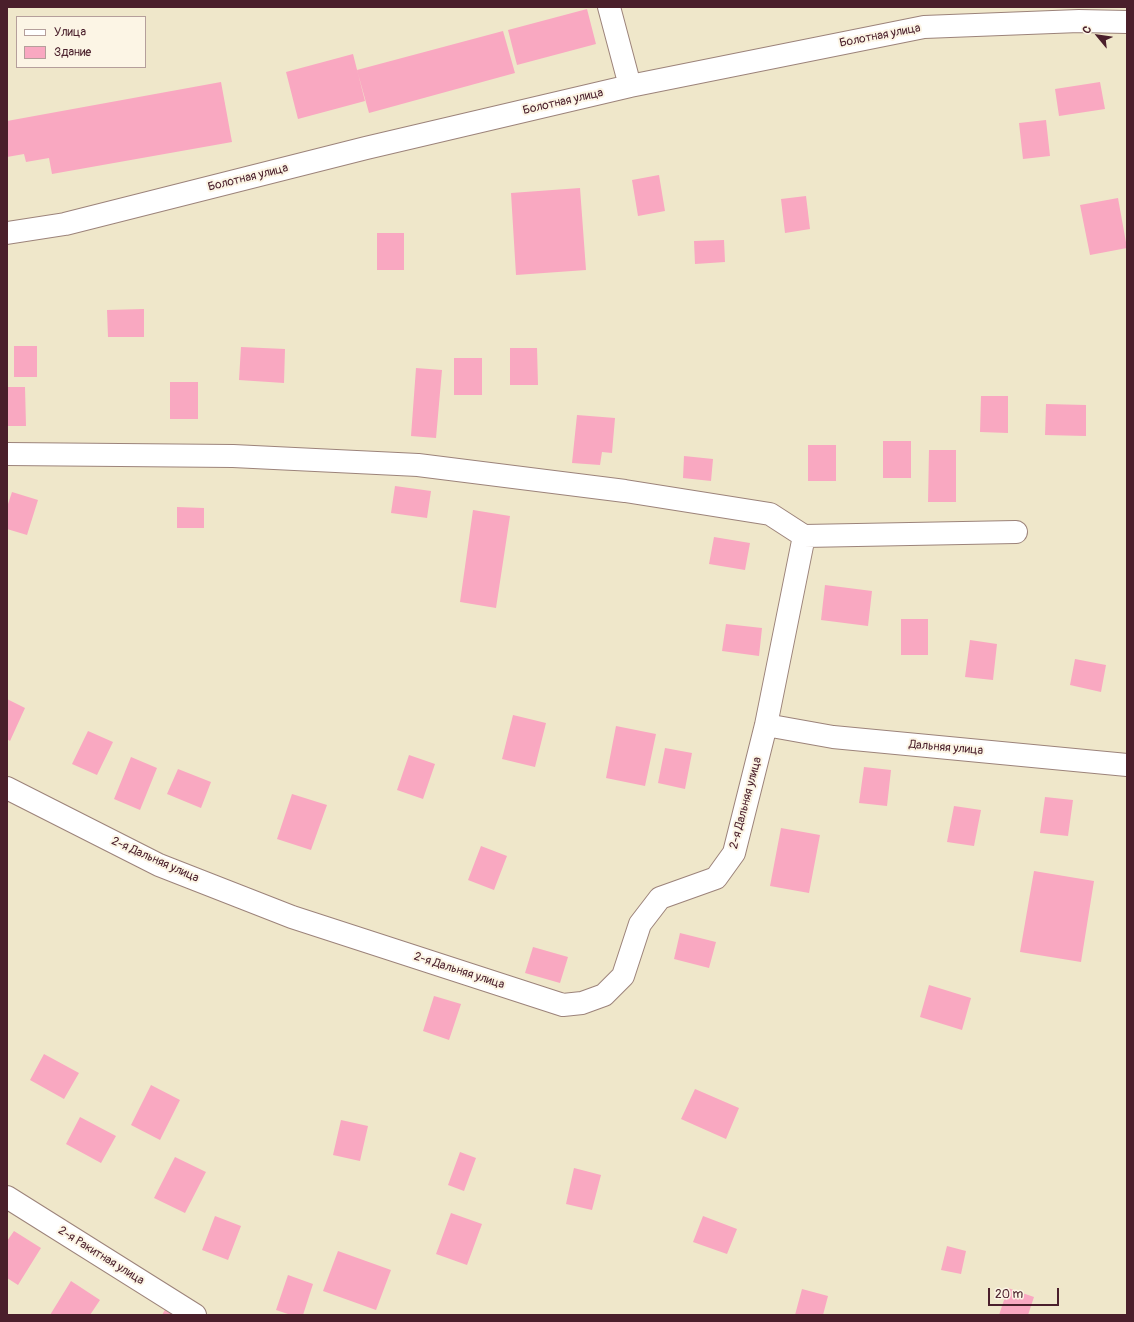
<!DOCTYPE html>
<html>
<head>
<meta charset="utf-8">
<style>
  body { margin:0 }
  #map { position:relative; width:1134px; height:1322px; overflow:hidden; background:#efe7ca; font-family:Pangolin,sans-serif }
  canvas { display:block }
  .frame { position:absolute; inset:0; border:8px solid #4a1f2b; pointer-events:none }
  .legend { position:absolute; left:16px; top:16px; width:130px; height:52px; box-sizing:border-box; background:#fcf5e5; border:1px solid #b59f9b; margin:0; padding:5px 7px; list-style:none; font-size:12px; color:#4a1f2b }
  .legend li { display:flex; align-items:center; gap:8px; height:20px }
  .legend b { width:20px; border:1px solid #b59f9b }
  .north { position:absolute; left:1078px; top:16px; width:40px; height:40px; -webkit-text-stroke:3px #fcf5e5; paint-order:stroke; rotate:299deg; font-size:11px; font-weight:700; line-height:16px; text-align:center; color:#4a1f2b }
  .north::after { content:''; display:block; margin:auto; width:14px; height:18px; background:#4a1f2b; clip-path:polygon(50% 0,100% 100%,50% 72%,0 100%) }
  .scale { position:absolute; left:988px; top:1288px; width:71px; height:18px; box-sizing:border-box; border:2px solid #4a1f2b; border-top:0; padding-left:5px; font-size:12px; line-height:14px; white-space:nowrap; color:#4a1f2b; -webkit-text-stroke:3px #fcf5e5; paint-order:stroke }
</style>
</head>
<body>
<div id="map">
<canvas width="1134" height="1322"></canvas>
<div class="frame"></div>
<ul class="legend">
<li><b style="height:5px;background:#fff"></b>Улица</li>
<li><b style="height:11px;background:#f9a8c1"></b>Здание</li>
</ul>
<div class="north">С</div>
<div class="scale">20 m</div>
</div>
<script>
const ctx = document.querySelector('canvas').getContext('2d');
ctx.lineJoin = 'round';
function fill(path, color) {
  ctx.fillStyle = color;
  ctx.fill(path, 'evenodd');
}
function stroke(path, color, width, dash) {
  ctx.strokeStyle = color;
  ctx.lineWidth = width;
  ctx.lineCap = dash ? 'butt' : 'round';
  ctx.setLineDash(dash || []);
  ctx.stroke(path);
}
function write(font, color, halo, rows, align = 'center') {
  ctx.font = font + ' Pangolin,sans-serif';
  ctx.lineWidth = 4;
  ctx.setLineDash([]);
  ctx.textBaseline = 'middle';
  ctx.strokeStyle = halo;
  ctx.fillStyle = color;
  for (const [text, x, y, turn = 0] of rows) {
    ctx.save();
    ctx.translate(x, y);
    ctx.rotate((+turn || 0) * Math.PI / 180);
    ctx.textAlign = isNaN(turn) ? turn : align;
    if (halo) ctx.strokeText(text, 0, 0);
    ctx.fillText(text, 0, 0);
    ctx.restore();
  }
}
const building = new Path2D(`
  M 587,9 L 596,44 L 517,65 L 508,30 Z
  M 503,31 L 515,73 L 369,113 L 357,70 Z
  M 353,54 L 365,101 L 298,119 L 286,72 Z
  M 221,82 L 232,142 L 52,174 L 49,158 L 26,162 L 24,154 L 7,157 L 7,121 Z
  M 1100,82 L 1105,109 L 1059,116 L 1055,89 Z
  M 1046,120 L 1050,156 L 1023,159 L 1019,123 Z
  M 659,175 L 665,211 L 638,216 L 632,180 Z
  M 580,188 L 586,270 L 516,275 L 511,193 Z
  M 806,196 L 810,229 L 785,233 L 781,199 Z
  M 1118,198 L 1127,248 L 1090,255 L 1080,205 Z
  M 377,233 L 404,233 L 404,270 L 377,270 Z
  M 724,240 L 725,262 L 695,264 L 694,241 Z
  M 144,309 L 144,337 L 108,337 L 107,310 Z
  M 14,346 L 37,346 L 37,377 L 14,377 Z
  M 241,347 L 285,349 L 284,383 L 239,380 Z
  M 510,348 L 537,348 L 538,385 L 510,385 Z
  M 454,358 L 482,358 L 482,395 L 454,395 Z
  M 416,368 L 442,370 L 436,438 L 411,436 Z
  M 170,382 L 198,382 L 198,419 L 170,419 Z
  M 7,387 L 25,387 L 26,426 L 7,426 Z
  M 981,396 L 1008,396 L 1008,433 L 980,432 Z
  M 1046,404 L 1086,405 L 1086,436 L 1045,435 Z
  M 577,415 L 615,418 L 612,453 L 602,452 L 600,465 L 572,463 Z
  M 883,441 L 911,441 L 911,478 L 883,478 Z
  M 808,445 L 836,445 L 836,481 L 808,481 Z
  M 929,450 L 956,450 L 956,502 L 928,502 Z
  M 684,456 L 713,459 L 711,481 L 683,478 Z
  M 395,486 L 431,491 L 427,518 L 391,513 Z
  M 12,492 L 38,500 L 27,535 L 7,529 L 7,507 Z
  M 177,507 L 204,508 L 204,528 L 177,528 Z
  M 473,510 L 510,516 L 496,608 L 460,602 Z
  M 714,537 L 750,543 L 745,570 L 709,564 Z
  M 825,585 L 872,591 L 868,626 L 821,620 Z
  M 901,619 L 928,619 L 928,655 L 901,655 Z
  M 726,624 L 762,628 L 759,656 L 722,651 Z
  M 970,640 L 997,644 L 993,680 L 965,677 Z
  M 1075,659 L 1106,665 L 1101,692 L 1070,685 Z
  M 7,699 L 25,708 L 10,741 L 7,739 Z
  M 513,715 L 546,723 L 535,767 L 502,759 Z
  M 616,726 L 656,734 L 645,786 L 606,778 Z
  M 88,731 L 113,742 L 97,775 L 72,764 Z
  M 665,748 L 692,753 L 685,789 L 658,783 Z
  M 409,755 L 435,764 L 423,799 L 397,790 Z
  M 131,757 L 157,768 L 140,810 L 114,799 Z
  M 864,767 L 891,770 L 887,806 L 859,803 Z
  M 178,769 L 211,782 L 201,808 L 167,794 Z
  M 292,794 L 327,805 L 311,850 L 277,839 Z
  M 1045,797 L 1073,800 L 1068,836 L 1040,833 Z
  M 954,806 L 981,810 L 974,846 L 947,842 Z
  M 781,828 L 820,835 L 809,893 L 770,886 Z
  M 481,846 L 507,856 L 494,890 L 468,880 Z
  M 1034,871 L 1094,881 L 1081,962 L 1020,952 Z
  M 680,933 L 716,942 L 709,968 L 674,959 Z
  M 533,947 L 568,957 L 560,983 L 525,973 Z
  M 929,985 L 971,998 L 962,1030 L 920,1017 Z
  M 434,996 L 461,1004 L 449,1040 L 423,1031 Z
  M 44,1054 L 79,1073 L 64,1099 L 30,1080 Z
  M 151,1085 L 180,1100 L 160,1140 L 131,1125 Z
  M 695,1089 L 739,1108 L 726,1139 L 681,1119 Z
  M 80,1117 L 116,1136 L 101,1163 L 66,1144 Z
  M 341,1120 L 368,1126 L 360,1161 L 333,1155 Z
  M 460,1152 L 476,1158 L 464,1191 L 448,1185 Z
  M 175,1157 L 206,1172 L 185,1213 L 154,1198 Z
  M 574,1168 L 601,1175 L 592,1210 L 566,1204 Z
  M 451,1213 L 482,1224 L 467,1265 L 436,1254 Z
  M 215,1216 L 241,1226 L 228,1260 L 202,1250 Z
  M 703,1216 L 737,1229 L 727,1254 L 693,1242 Z
  M 14,1231 L 41,1248 L 18,1285 L 7,1278 L 7,1241 Z
  M 947,1246 L 966,1251 L 961,1274 L 941,1270 Z
  M 338,1251 L 391,1270 L 376,1310 L 323,1291 Z
  M 288,1275 L 313,1284 L 303,1315 L 291,1315 L 276,1310 Z
  M 71,1281 L 100,1300 L 90,1315 L 50,1315 Z
  M 1008,1288 L 1034,1297 L 1028,1315 L 999,1315 Z
  M 802,1289 L 828,1296 L 823,1315 L 795,1315 Z
  M 166,1308 L 177,1315 L 162,1315 Z`);
const minor = new Path2D(`
  M 609,7 L 630,86
  M 7,233 L 65,224 L 366,148 L 630,86 L 924,27 L 1079,21 L 1127,22
  M 7,454 L 233,456 L 418,465 L 625,491 L 770,514 L 804,536 L 1016,532
  M 766,725 L 833,737 L 1127,765
  M 7,788 L 159,865 L 292,917 L 563,1005 L 582,1003 L 604,995 L 623,976 L 640,924 L 660,898 L 716,878 L 734,853 L 766,725 L 804,536
  M 7,1197 L 195,1315`);
const streetNames = [
  ["Болотная улица",880,36,-11],
  ["Болотная улица",563,102,-13],
  ["Болотная улица",248,178,-14],
  ["Дальняя улица",946,748,5],
  ["2-я Дальняя улица",746,803,-75],
  ["2-я Дальняя улица",155,860,24],
  ["2-я Дальняя улица",459,971,18],
  ["2-я Ракитная улица",101,1256,32]
];
fill(building, '#f9a8c1');
stroke(minor, '#9c837a', 24);
stroke(minor, '#fff', 22);
write('12px', '#4a1f2b', '#fcf5e5', streetNames);
</script>
</body>
</html>
